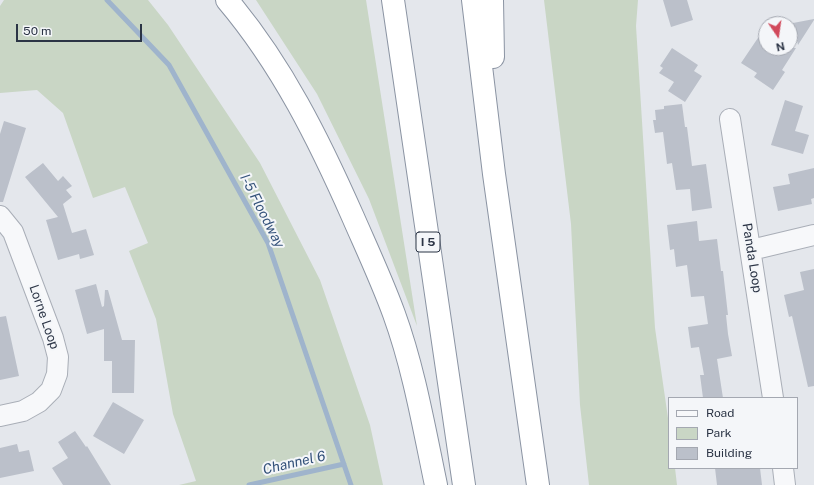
<!DOCTYPE html>
<html>
<head>
<meta charset="utf-8">
<style>
  body { margin:0 }
  #map { position:relative; width:814px; height:485px; overflow:hidden; background:#e4e7ec; font-family:"Public Sans",sans-serif }
  canvas { display:block }
  .legend { position:absolute; left:668px; top:397px; width:130px; height:72px; box-sizing:border-box; background:#f4f6f9; border:1px solid #a4a8b1; margin:0; padding:5px 7px; list-style:none; font-size:12px; color:#2b3445 }
  .legend li { display:flex; align-items:center; gap:8px; height:20px }
  .legend b { width:20px; border:1px solid #a4a8b1 }
  .north { position:absolute; left:758px; top:16px; width:40px; height:40px; box-sizing:border-box; background:#f4f6f9; border:1px solid #a4a8b1; border-radius:50%; rotate:167deg; font-size:11px; font-weight:700; line-height:16px; text-align:center; color:#2b3445 }
  .north::after { content:''; display:block; margin:auto; width:14px; height:18px; background:#d1495b; clip-path:polygon(50% 0,100% 100%,50% 72%,0 100%) }
  .scale { position:absolute; left:16px; top:24px; width:126px; height:18px; box-sizing:border-box; border:2px solid #2b3445; border-top:0; padding-left:5px; font-size:12px; line-height:14px; white-space:nowrap; color:#2b3445; -webkit-text-stroke:3px #f4f6f9; paint-order:stroke }
</style>
</head>
<body>
<div id="map">
<canvas width="814" height="485"></canvas>
<ul class="legend">
<li><b style="height:5px;background:#f7f8fa"></b>Road</li>
<li><b style="height:11px;background:#c9d6c5"></b>Park</li>
<li><b style="height:11px;background:#bbc0ca"></b>Building</li>
</ul>
<div class="north">N</div>
<div class="scale">50 m</div>
</div>
<script>
const ctx = document.querySelector('canvas').getContext('2d');
ctx.lineJoin = 'round';
function fill(path, color) {
  ctx.fillStyle = color;
  ctx.fill(path, 'evenodd');
}
function stroke(path, color, width, dash) {
  ctx.strokeStyle = color;
  ctx.lineWidth = width;
  ctx.lineCap = dash ? 'butt' : 'round';
  ctx.setLineDash(dash || []);
  ctx.stroke(path);
}
function write(font, color, halo, rows, align = 'center') {
  ctx.font = font + ' "Public Sans",sans-serif';
  ctx.lineWidth = 4;
  ctx.setLineDash([]);
  ctx.textBaseline = 'middle';
  ctx.strokeStyle = halo;
  ctx.fillStyle = color;
  for (const [text, x, y, turn = 0] of rows) {
    ctx.save();
    ctx.translate(x, y);
    ctx.rotate((+turn || 0) * Math.PI / 180);
    ctx.textAlign = isNaN(turn) ? turn : align;
    if (halo) ctx.strokeText(text, 0, 0);
    ctx.fillText(text, 0, 0);
    ctx.restore();
  }
}
const green = new Path2D(`
  M 4,0 L 148,0 L 168,25 L 260,163 L 320,280 L 370,425 L 383,485 L 179,485 L 196,481 L 173,414 L 156,319 L 129,251 L 148,243 L 125,187 L 93,198 L 63,113 L 37,90 L 0,93 L 0,6 Z
  M 256,0 L 366,0 L 417,326 L 369,199 L 317,94 Z
  M 544,0 L 638,0 L 636,26 L 655,328 L 669,425 L 669,468 L 675,468 L 677,485 L 589,485 L 580,405 L 571,224 Z`);
const stream = new Path2D(`
  M 107,0 L 169,65 L 268,243 L 351,485
  M 249,485 L 344,464`);
const building = new Path2D(`
  M 663,0 L 687,0 L 693,20 L 671,27 Z
  M 814,19 L 814,20 L 798,45 L 793,23 Z
  M 766,26 L 766,48 L 796,48 L 782,70 L 785,72 L 773,90 L 754,77 L 757,73 L 741,63 Z
  M 672,48 L 698,65 L 694,71 L 702,76 L 685,102 L 668,91 L 674,82 L 659,73 L 663,68 L 660,66 Z
  M 785,100 L 803,106 L 795,131 L 809,135 L 803,154 L 771,145 Z
  M 682,104 L 685,127 L 687,127 L 692,166 L 706,164 L 712,208 L 692,211 L 690,189 L 676,190 L 672,163 L 667,164 L 663,132 L 655,133 L 653,120 L 656,120 L 655,110 L 664,109 L 664,106 Z
  M 4,121 L 26,128 L 3,202 L 0,202 L 0,134 Z
  M 43,163 L 58,181 L 63,176 L 72,186 L 66,190 L 72,197 L 63,204 L 72,233 L 86,229 L 94,255 L 80,259 L 79,254 L 58,260 L 46,220 L 58,217 L 25,177 Z
  M 814,168 L 814,198 L 811,199 L 812,204 L 778,211 L 773,187 L 790,184 L 788,174 Z
  M 697,221 L 699,241 L 717,239 L 721,271 L 723,271 L 728,315 L 726,315 L 728,334 L 732,356 L 717,359 L 723,398 L 703,398 L 700,375 L 704,375 L 699,347 L 691,348 L 688,327 L 708,324 L 704,296 L 691,297 L 687,265 L 676,267 L 674,249 L 670,250 L 667,225 Z
  M 814,269 L 814,386 L 808,387 L 792,316 L 789,317 L 784,295 L 804,290 L 800,272 Z
  M 96,284 L 102,307 L 104,306 L 105,290 L 108,290 L 122,340 L 135,340 L 134,393 L 112,393 L 112,361 L 104,361 L 104,329 L 87,334 L 75,290 Z
  M 6,316 L 19,376 L 0,380 L 0,317 Z
  M 113,402 L 144,420 L 124,454 L 93,436 Z
  M 75,431 L 86,447 L 87,446 L 111,485 L 63,485 L 52,468 L 68,458 L 58,442 Z
  M 17,444 L 19,452 L 29,450 L 34,471 L 0,478 L 0,448 Z
  M 715,468 L 760,468 L 762,485 L 717,485 Z`);
const street = new Path2D(`
  M 730,119 L 773,398
  M 0,216 L 13,232 L 53,338 L 58,357 L 57,374 L 51,390 L 39,402 L 23,411 L 0,416
  M 751,250 L 814,235
  M 783,468 L 785,485`);
const highway = new Path2D(`
  M 227,0 C 282,65 319,140 353,217 C 367,249 382,281 394,314 C 414,369 424,428 436,485
  M 393,0 L 464,485
  M 473,0 L 494,174 L 538,485
  M 492,0 L 493,57`);
const shields = [
  [428,242,24]
];
const shieldNames = [
  ["I 5",428,242]
];
const streetNames = [
  ["Panda Loop",752,258,81],
  ["Lorne Loop",44,317,71]
];
const waterNames = [
  ["I-5 Floodway",262,211,63],
  ["Channel 6",294,463,-13]
];
fill(green, '#c9d6c5');
stroke(stream, '#9fb4cc', 5);
fill(building, '#bbc0ca');
stroke(street, '#a9aeb7', 22);
stroke(highway, '#8b94a3', 24);
stroke(street, '#f7f8fa', 20);
stroke(highway, '#fff', 22);
for (const [x, y, w] of shields) {
  const box = new Path2D();
  box.roundRect(x - w / 2, y - 10, w, 20, 3);
  ctx.fillStyle = '#f4f6f9';
  ctx.fill(box);
  stroke(box, '#2b3445', 1);
}
write('bold 12px', '#2b3445', null, shieldNames);
write('13px', '#2b3445', '#f4f6f9', streetNames);
write('italic 14px', '#34527a', '#f4f6f9', waterNames);
</script>
</body>
</html>
